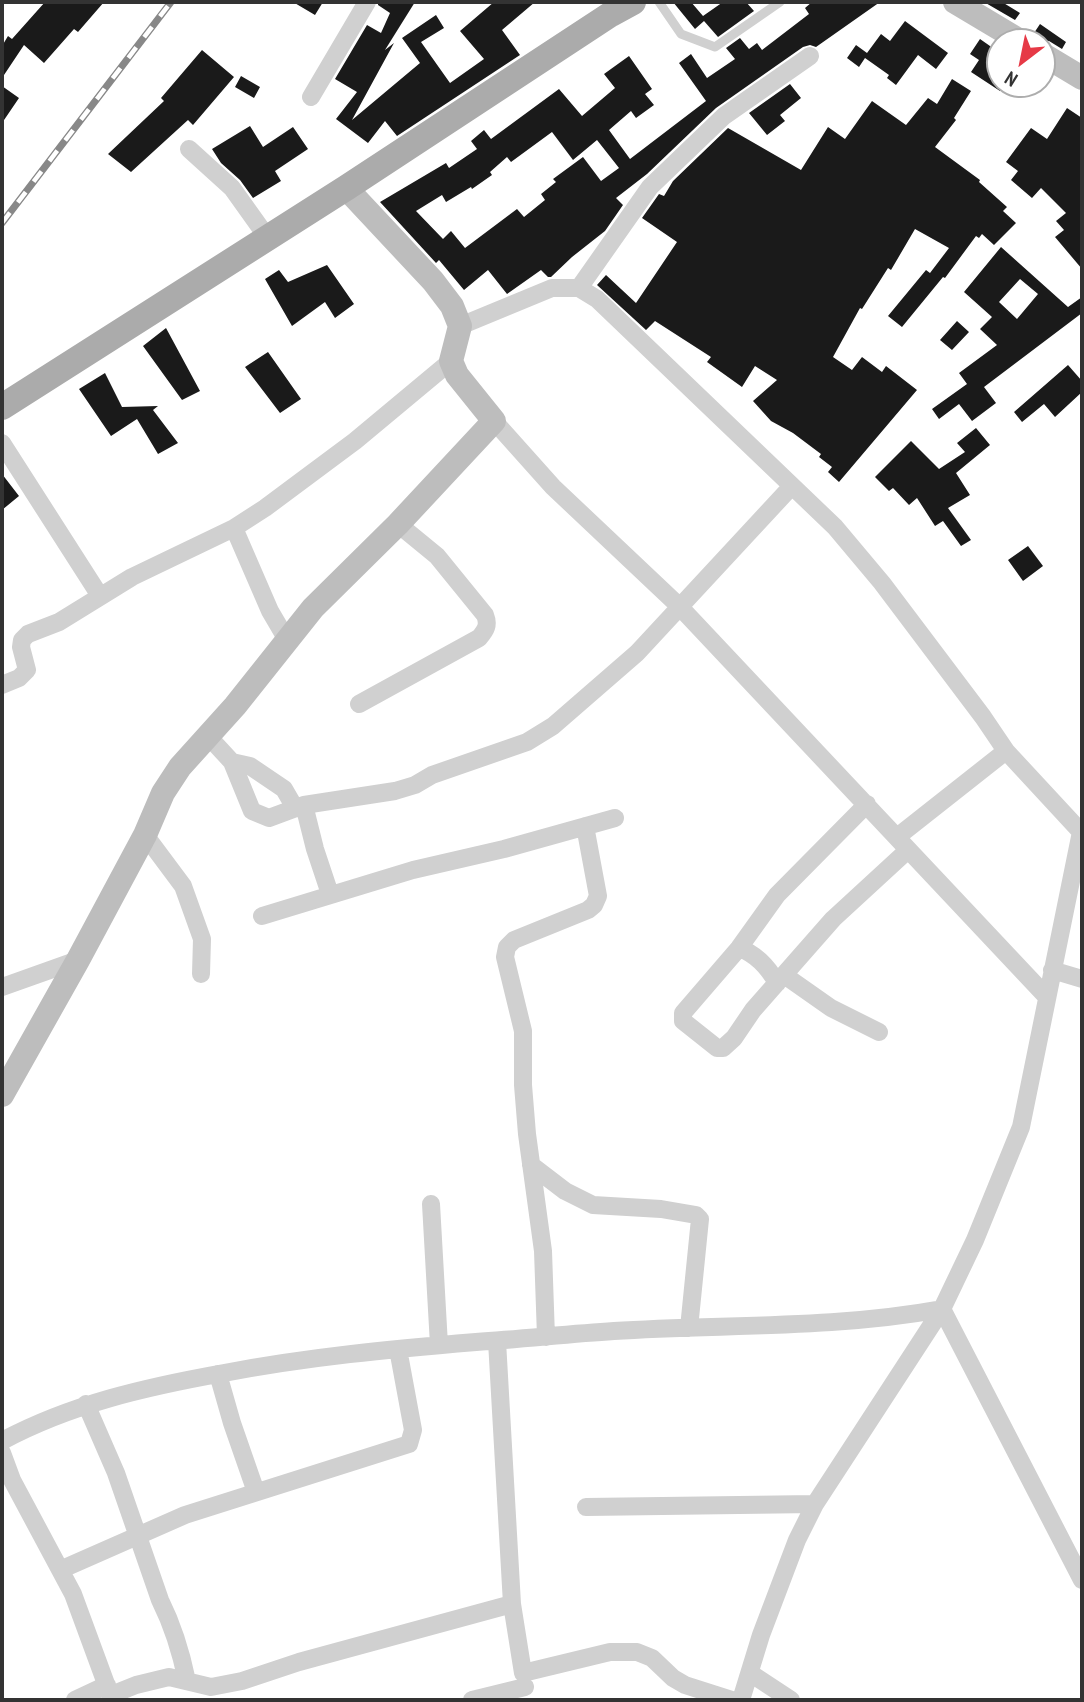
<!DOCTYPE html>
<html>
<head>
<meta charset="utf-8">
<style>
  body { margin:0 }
  #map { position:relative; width:1084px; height:1702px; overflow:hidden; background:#fff; font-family:"PT Sans Narrow",sans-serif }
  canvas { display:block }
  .frame { position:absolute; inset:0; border:4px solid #333; pointer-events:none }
  .north { position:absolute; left:986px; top:28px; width:70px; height:70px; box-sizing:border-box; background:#fff; border:2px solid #adadad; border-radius:50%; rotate:212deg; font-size:19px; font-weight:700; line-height:28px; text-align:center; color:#333 }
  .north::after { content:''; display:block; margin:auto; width:24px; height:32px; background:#e63946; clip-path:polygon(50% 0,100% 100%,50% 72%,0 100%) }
</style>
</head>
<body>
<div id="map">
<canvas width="1084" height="1702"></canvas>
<div class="frame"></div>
<div class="north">N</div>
</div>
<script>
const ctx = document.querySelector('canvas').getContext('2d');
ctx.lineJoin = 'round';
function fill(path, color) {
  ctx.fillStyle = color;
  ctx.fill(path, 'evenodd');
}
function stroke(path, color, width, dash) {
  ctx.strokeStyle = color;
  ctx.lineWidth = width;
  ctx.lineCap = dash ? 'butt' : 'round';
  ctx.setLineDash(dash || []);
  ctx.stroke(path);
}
const building = new Path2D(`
  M 45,2 L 104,2 L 78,32 L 74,29 L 44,63 L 24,45 L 2,78 L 2,46 L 8,36 L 12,39 Z
  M 293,2 L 323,2 L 315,15 Z
  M 378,2 L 415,2 L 385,50 L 394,43 L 352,120 L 420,63 L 402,38 L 436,15 L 444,28 L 421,42 L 450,83 L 484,59 L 460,31 L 494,2 L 535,2 L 502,30 L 520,55 L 397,136 L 385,121 L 368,143 L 336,119 L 357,92 L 335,79 L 367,25 L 381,33 L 390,13 L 378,5 Z
  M 673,2 L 691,2 L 703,16 L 723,2 L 746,2 L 754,11 L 718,37 L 704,21 L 695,29 Z
  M 812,2 L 880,2 L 816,47 L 810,45 L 803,47 L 716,108 L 647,174 L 616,198 L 623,205 L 605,231 L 572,257 L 551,277 L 548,277 L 541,270 L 507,294 L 488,270 L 464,290 L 439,260 L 436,263 L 380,202 L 446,163 L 449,168 L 477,149 L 471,141 L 484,130 L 491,139 L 559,89 L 582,116 L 615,88 L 604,74 L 629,56 L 652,89 L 645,94 L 654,105 L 636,118 L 631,111 L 609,130 L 630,159 L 706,101 L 679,63 L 691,54 L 707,78 L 735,59 L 726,48 L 740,38 L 749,49 L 757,43 L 762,50 L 809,14 L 805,8 ZM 552,132 L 573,160 L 597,140 L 619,168 L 601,181 L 583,157 L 553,179 L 556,182 L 541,194 L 545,200 L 524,217 L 517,209 L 465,248 L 451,231 L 443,239 L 416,211 L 442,195 L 446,202 L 471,187 L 472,189 L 492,175 L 490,172 L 507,157 L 511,162 Z
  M 984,2 L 1002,2 L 1020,13 L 1015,20 Z
  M 905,21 L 948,53 L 936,69 L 918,55 L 896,85 L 887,78 L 889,75 L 865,58 L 859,67 L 847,58 L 856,45 L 867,53 L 881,34 L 890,41 Z
  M 1040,24 L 1066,42 L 1062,49 L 1049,41 L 1037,40 L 1034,33 Z
  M 980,39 L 1000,53 L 1000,91 L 971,72 L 979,60 L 970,54 Z
  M 202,50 L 234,77 L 193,125 L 188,120 L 131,172 L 108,154 L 164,101 L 161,98 Z
  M 241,76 L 260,87 L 254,98 L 235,87 Z
  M 952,79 L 971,91 L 954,118 L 956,120 L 935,147 L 980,180 L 979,182 L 1007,207 L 1003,211 L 1016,223 L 994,245 L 982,234 L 979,238 L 976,236 L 945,278 L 943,277 L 902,327 L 888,316 L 926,270 L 930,273 L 949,248 L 915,229 L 891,270 L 888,268 L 862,309 L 860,308 L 833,357 L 852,370 L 862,357 L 882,372 L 886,366 L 917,390 L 839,482 L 828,472 L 832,467 L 819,457 L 821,454 L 793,433 L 771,421 L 753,401 L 777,380 L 755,366 L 742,387 L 707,362 L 711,357 L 655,321 L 646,330 L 597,285 L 606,275 L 636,303 L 677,242 L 642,218 L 659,194 L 664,196 L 673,181 L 728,128 L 801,170 L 828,127 L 845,139 L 872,101 L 906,125 L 928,98 L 937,104 Z
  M 790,84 L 801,98 L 780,115 L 785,121 L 767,135 L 749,113 Z
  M 2,86 L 19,98 L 2,123 Z
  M 1067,108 L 1082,118 L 1082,269 L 1055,237 L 1064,230 L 1056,221 L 1066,213 L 1041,188 L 1032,198 L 1011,180 L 1018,171 L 1006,162 L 1031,128 L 1047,139 Z
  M 250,126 L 263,147 L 293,127 L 308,149 L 275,171 L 281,181 L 253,198 L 240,180 L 221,163 L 212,149 Z
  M 1001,247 L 1068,307 L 1082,297 L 1082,313 L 984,387 L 996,403 L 972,421 L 959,404 L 939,419 L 932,409 L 967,384 L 959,373 L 997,345 L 980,329 L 992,317 L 964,292 ZM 1020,279 L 1038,294 L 1017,319 L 999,302 Z
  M 327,265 L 354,304 L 335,318 L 325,302 L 292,326 L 265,279 L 279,270 L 288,282 Z
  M 957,321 L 969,332 L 952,350 L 940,340 Z
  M 166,328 L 200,391 L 182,400 L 143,346 Z
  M 268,352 L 301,399 L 280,413 L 245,367 Z
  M 1068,365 L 1082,381 L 1082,392 L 1055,417 L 1044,404 L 1022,422 L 1014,412 Z
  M 105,373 L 122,407 L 158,406 L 153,410 L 178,443 L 158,454 L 137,419 L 111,436 L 79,389 Z
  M 976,428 L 990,445 L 956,473 L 970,495 L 948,508 L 971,540 L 961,546 L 943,521 L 935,526 L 917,498 L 909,505 L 893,488 L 889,491 L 875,477 L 911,441 L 939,469 L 965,452 L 957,443 Z
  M 2,474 L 19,496 L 2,510 Z
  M 1028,546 L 1043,566 L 1023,581 L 1008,560 Z`);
const lane = new Path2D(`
  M 659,2 L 681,34 L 715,47 L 780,2`);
const street = new Path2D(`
  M 311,97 L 367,2
  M 189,149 L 232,188 L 267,237
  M 579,288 L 650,187 L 724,116 L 810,56
  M 460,326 L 552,288 L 579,288 L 597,299 L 835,527 L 882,583 L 983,717 L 1006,751 L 1080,831
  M 494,421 L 553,487 L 679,606 L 1046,996
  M 2,443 L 100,596
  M 234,528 L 270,611 L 287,640
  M 2,685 L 19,678 L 27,670 L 21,647 L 22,640 L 28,634 L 59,622 L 132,577 L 234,528 L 265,508 L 355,441 L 451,361
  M 359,704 L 479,638 C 486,630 489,625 485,615 L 437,556 L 398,524
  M 208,736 L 232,762 L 250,766 L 284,789 L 295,808
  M 232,762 L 252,811 L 269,818 L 304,805 L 395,791 L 415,785 L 432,775 L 527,742 L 553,726 L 637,653 L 791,487
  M 867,804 L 777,895 L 739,948 L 683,1013 L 683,1021 L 717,1048 L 723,1048 L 734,1038 L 753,1010 L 833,919 L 908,850
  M 304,805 L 315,849 L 330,894
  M 145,835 L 183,886 L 202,939 L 201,974
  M 897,837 L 1006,751
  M 262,916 L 413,870 L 504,849 L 615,818
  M 739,948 C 756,954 768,967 777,983
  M 1052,970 L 1082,979
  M 784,975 L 831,1008 L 879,1032
  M 2,987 L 78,960
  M 531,1165 L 565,1191 L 593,1205 L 661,1209 L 696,1215 L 700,1219 L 689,1328
  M 431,1204 L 439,1345
  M 942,1309 L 1082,1580
  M 546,1337 L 543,1251 L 527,1134 L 523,1085 L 523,1031 L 505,957 L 507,947 L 514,940 L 588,910 L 594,905 L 598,896 L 585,826
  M 497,1341 L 512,1604 L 523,1673 L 610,1652 L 637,1652 L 652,1658 L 673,1678 L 685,1685 L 732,1700
  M 218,1374 L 232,1423 L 256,1492
  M 86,1404 L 116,1473 L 160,1600 C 173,1626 181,1652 187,1681
  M 2,1441 C 71,1404 146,1387 224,1373 C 307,1357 392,1349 476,1342 C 522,1339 568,1334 614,1331 C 723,1324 833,1329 942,1309
  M 2,1453 L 12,1480 L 73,1594 L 112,1700
  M 586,1507 L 815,1504
  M 60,1570 L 185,1515 L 409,1444 L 413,1430 L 398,1349
  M 750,1673 L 791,1700
  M 111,1695 L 136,1685 L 169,1677 L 211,1687 L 242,1681 L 299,1662 L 512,1604
  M 75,1700 L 107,1685
  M 472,1700 L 525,1687
  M 741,1700 L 761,1635 L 797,1540 L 815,1504 L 942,1309 L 975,1240 L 1021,1127 L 1082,827`);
const secondary = new Path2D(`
  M 955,2 L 1022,42
  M 1042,54 L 1082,78
  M 2,1095 L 78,960 L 145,835 L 163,793 L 180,767 L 235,706 L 313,608 L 398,524 L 494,421 L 457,375 L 451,361 L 460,326 L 452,306 L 433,281 L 346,188`);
const primary = new Path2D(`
  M 2,407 L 346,188 L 611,14 L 633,2`);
const rail = new Path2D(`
  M 2,223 L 171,2`);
fill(building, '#1a1a1a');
stroke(lane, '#d0d0d0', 9);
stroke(street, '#d0d0d0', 18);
stroke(secondary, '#bdbdbd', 24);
stroke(primary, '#ababab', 26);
stroke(rail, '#888', 7);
stroke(rail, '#fff', 4.5, [13]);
</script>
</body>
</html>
